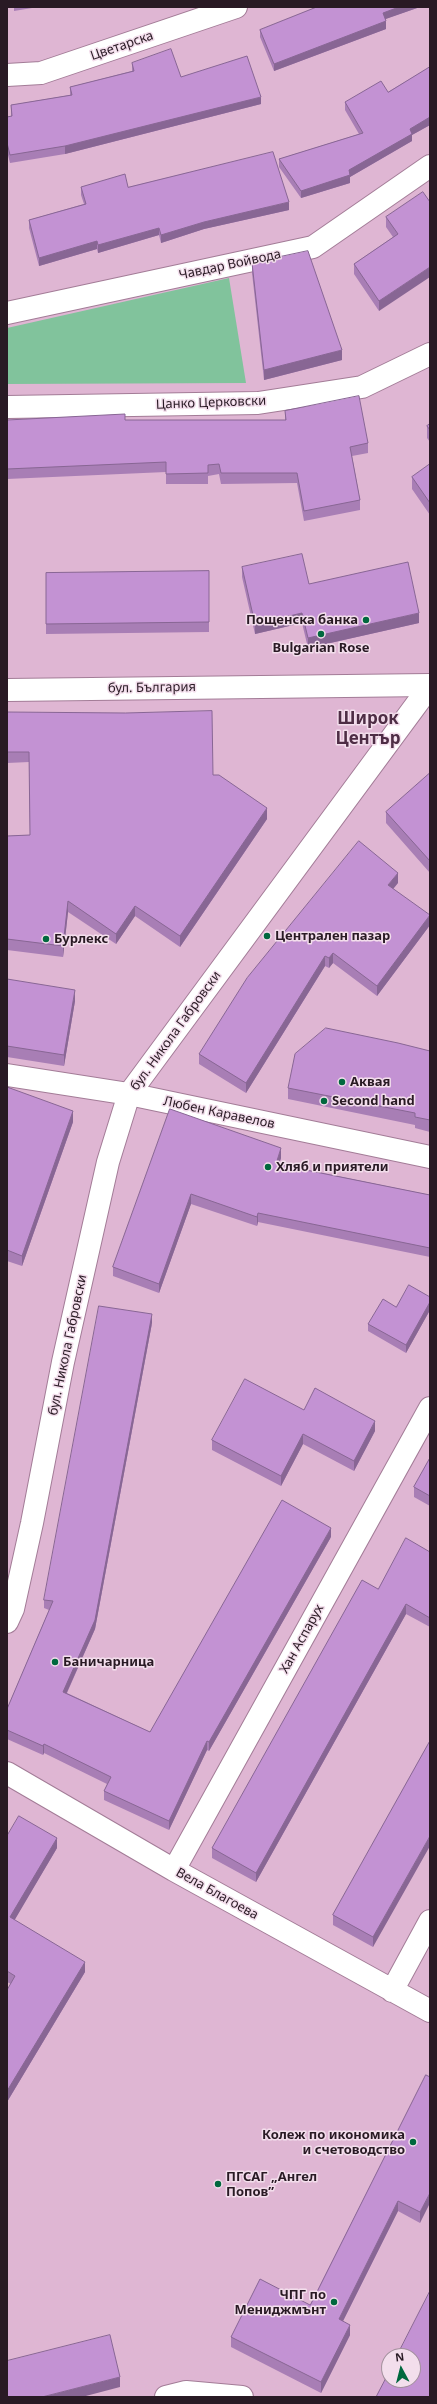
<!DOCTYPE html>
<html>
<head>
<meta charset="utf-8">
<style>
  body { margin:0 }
  #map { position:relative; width:437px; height:2404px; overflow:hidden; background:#dfb6d3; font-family:"Noto Sans",sans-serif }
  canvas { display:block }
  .frame { position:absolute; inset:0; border:8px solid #291a24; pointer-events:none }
  .north { position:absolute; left:381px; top:2348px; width:40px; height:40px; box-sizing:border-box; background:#f3deec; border:1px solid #a2909c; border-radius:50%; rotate:353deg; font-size:11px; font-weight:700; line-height:16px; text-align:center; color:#291a24 }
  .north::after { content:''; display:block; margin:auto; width:14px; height:18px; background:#00683e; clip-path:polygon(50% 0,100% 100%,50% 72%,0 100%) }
</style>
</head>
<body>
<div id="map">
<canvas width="437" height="2404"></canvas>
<div class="frame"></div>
<div class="north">N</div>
</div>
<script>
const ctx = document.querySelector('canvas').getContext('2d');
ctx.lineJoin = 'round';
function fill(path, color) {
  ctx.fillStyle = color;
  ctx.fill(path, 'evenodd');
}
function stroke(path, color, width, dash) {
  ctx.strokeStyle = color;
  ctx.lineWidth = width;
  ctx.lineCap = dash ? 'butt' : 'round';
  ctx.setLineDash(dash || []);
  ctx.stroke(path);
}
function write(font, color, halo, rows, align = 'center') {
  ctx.font = font + ' "Noto Sans",sans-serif';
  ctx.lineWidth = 3;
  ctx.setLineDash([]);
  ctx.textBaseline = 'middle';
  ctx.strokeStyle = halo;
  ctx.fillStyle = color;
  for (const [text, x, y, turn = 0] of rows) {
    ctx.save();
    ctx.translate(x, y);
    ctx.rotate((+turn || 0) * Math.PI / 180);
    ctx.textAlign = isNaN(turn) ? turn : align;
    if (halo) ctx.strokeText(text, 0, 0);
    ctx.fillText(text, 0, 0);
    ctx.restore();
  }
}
const green = new Path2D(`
  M 229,278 L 246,383 L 7,384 L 7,328 Z`);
const minor = new Path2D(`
  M 7,75 L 41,73 L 236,7
  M 7,313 L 313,247 L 430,166
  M 7,407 L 258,403 L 362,387 L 430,354
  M 7,1075 L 129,1094 L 430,1157
  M 7,1773 L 174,1870 L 430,2011
  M 174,1870 L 430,1408
  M 392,1991 L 430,1921
  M 166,2397 L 186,2392 L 242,2397`);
const tertiary = new Path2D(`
  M 7,1622 L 13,1609 L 32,1523 L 63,1362 L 108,1162 L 129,1094 L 430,686`);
const secondary = new Path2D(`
  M 7,690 L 430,685`);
const wall = new Path2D(`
  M 14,7 L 38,7 L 14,11 Z
  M 317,7 L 420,7 L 385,19 L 386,29 L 274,71 L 260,37 L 260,30 Z
  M 132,63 L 181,77 L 261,104 L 65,154 L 10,163 L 7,151 L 7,117 L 11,116 L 11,105 L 70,95 L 70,87 L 132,71 Z
  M 430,67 L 430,125 L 412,135 L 412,141 L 350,177 L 350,183 L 301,198 L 279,167 L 279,159 L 359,134 L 345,110 L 345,102 L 388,92 Z
  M 81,187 L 128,187 L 289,210 L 204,229 L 161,243 L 159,235 L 98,253 L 97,249 L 39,266 L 29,228 L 29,220 L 84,204 L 81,195 Z
  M 423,192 L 379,311 L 354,274 L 354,264 L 393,237 L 386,227 L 386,217 Z
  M 252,263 L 342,360 L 264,380 L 252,273 Z
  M 285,411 L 368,443 L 368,453 L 352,456 L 360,500 L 360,510 L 304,521 L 297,483 L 221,484 L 219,474 L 208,476 L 208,484 L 166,484 L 166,472 L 7,479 L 7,420 L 285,420 Z
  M 430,424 L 430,442 L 427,438 L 427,426 Z
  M 430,464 L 430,515 L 412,489 L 412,477 Z
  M 242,567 L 309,584 L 419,623 L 308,648 L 302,623 L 255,634 L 242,577 Z
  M 209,571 L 209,632 L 46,634 L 46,573 Z
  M 7,712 L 213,775 L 267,819 L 180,947 L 135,916 L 116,944 L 68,912 L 63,957 L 7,950 L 7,836 L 30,835 L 29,762 L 7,763 Z
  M 430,773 L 430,873 L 386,823 L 386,812 Z
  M 398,883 L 393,889 L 430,925 L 377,996 L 333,963 L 329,968 L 325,966 L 246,1093 L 199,1064 L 199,1054 Z
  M 7,979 L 75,1001 L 64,1066 L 7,1057 Z
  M 430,1051 L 430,1132 L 415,1128 L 415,1125 L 288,1099 L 288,1088 Z
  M 7,1087 L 73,1122 L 22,1266 L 7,1261 Z
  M 170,1109 L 281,1158 L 279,1164 L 430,1195 L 430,1257 L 258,1222 L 257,1226 L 191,1204 L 159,1293 L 113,1276 L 113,1267 Z
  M 430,1297 L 430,1310 L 406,1353 L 368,1331 L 368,1324 L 396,1307 Z
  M 152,1323 L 95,1629 L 67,1693 L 150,1732 L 331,1537 L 209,1751 L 207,1750 L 169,1830 L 104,1800 L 104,1791 L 107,1784 L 44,1753 L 43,1755 L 7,1739 L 7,1709 L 49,1610 L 44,1608 L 44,1600 Z
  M 304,1410 L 375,1431 L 354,1471 L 303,1444 L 281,1486 L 212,1450 L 212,1440 Z
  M 430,1458 L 430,1506 L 414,1497 L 414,1487 Z
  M 430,1552 L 430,1627 L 406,1614 L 256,1882 L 212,1858 L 212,1848 L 378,1589 Z
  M 430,1741 L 373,1947 L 333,1925 L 333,1915 Z
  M 7,1836 L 57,1848 L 14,1920 L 85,1972 L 7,2102 L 7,1990 L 11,1984 L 7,1982 Z
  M 426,2075 L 420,2223 L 398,2211 L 343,2321 L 350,2335 L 321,2393 L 231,2347 L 231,2337 L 310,2305 Z`);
const shadedWall = new Path2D(`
  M 399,7 L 420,7 L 383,20 L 383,13 Z
  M 386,21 L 386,29 L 274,71 L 274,64 Z
  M 261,97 L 261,104 L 65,154 L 65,146 Z
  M 430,117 L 430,125 L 412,135 L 412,141 L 350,177 L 350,183 L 301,198 L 301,191 L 349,170 L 410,129 Z
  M 289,202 L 289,210 L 204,229 L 161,243 L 161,235 L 204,222 Z
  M 159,228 L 159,235 L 98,253 L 98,245 Z
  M 97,241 L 97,249 L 39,266 L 39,258 Z
  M 430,267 L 430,277 L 379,311 L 379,301 Z
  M 342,350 L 342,360 L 264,380 L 264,370 Z
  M 302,613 L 302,623 L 255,634 L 255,624 Z
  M 419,613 L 419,623 L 308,648 L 308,638 Z
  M 267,808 L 267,819 L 180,947 L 180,936 Z
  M 398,873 L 398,883 L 388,895 L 388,885 Z
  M 68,901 L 68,912 L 63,957 L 63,946 Z
  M 135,906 L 135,916 L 116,944 L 116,934 Z
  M 430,915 L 430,925 L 377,996 L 377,986 Z
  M 333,953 L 333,963 L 329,968 L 329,958 Z
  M 325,956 L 325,966 L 246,1093 L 246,1083 Z
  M 75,990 L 75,1001 L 64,1066 L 64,1055 Z
  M 73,1111 L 73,1122 L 22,1266 L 22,1256 Z
  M 281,1148 L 281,1158 L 276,1173 L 276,1164 Z
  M 191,1194 L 191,1204 L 159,1293 L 159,1284 Z
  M 258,1213 L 258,1222 L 257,1226 L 257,1217 Z
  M 430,1302 L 430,1310 L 406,1353 L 406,1345 Z
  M 152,1314 L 152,1323 L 95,1629 L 63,1701 L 63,1692 Z
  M 375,1421 L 375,1431 L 354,1471 L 354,1461 Z
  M 303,1434 L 303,1444 L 281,1486 L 281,1476 Z
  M 331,1528 L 331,1537 L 209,1751 L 209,1742 Z
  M 406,1604 L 406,1614 L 256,1882 L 256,1873 Z
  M 207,1741 L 207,1750 L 169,1830 L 169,1821 Z
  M 44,1744 L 44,1753 L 43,1755 L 43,1746 Z
  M 430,1836 L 430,1846 L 373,1947 L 373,1937 Z
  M 57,1838 L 57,1848 L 10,1928 L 10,1917 Z
  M 85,1962 L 85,1972 L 7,2102 L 7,2091 Z
  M 430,2193 L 430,2203 L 420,2223 L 420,2212 Z
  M 398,2201 L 398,2211 L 339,2329 L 339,2319 Z
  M 350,2325 L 350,2335 L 321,2393 L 321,2382 Z
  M 120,2377 L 120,2387 L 82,2397 L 42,2397 Z`);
const building = new Path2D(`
  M 317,7 L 399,7 L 383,13 L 386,21 L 274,64 L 260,30 Z
  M 171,49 L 181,77 L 247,56 L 261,97 L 65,146 L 10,155 L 7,143 L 7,117 L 12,116 L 11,105 L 72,95 L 70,87 L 134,71 L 132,63 Z
  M 430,67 L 430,117 L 410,129 L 412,134 L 349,170 L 350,175 L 301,191 L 279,159 L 363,133 L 345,102 L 381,81 L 388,92 Z
  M 273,152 L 289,202 L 204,222 L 161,235 L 159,228 L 98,245 L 97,241 L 39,258 L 29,220 L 86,204 L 81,187 L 125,174 L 128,187 Z
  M 423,192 L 430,202 L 430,267 L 379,301 L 354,264 L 398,234 L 386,217 Z
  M 308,251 L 342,350 L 264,370 L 252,263 Z
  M 359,396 L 368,443 L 350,447 L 360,500 L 304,511 L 297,473 L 221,473 L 219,464 L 208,465 L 208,473 L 166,474 L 166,462 L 7,469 L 7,420 L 125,414 L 125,420 L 286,420 L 285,411 Z
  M 430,424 L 430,430 L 427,426 Z
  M 430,464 L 430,503 L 412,477 Z
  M 302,554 L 309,584 L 408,562 L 419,613 L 308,638 L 302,613 L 255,624 L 242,567 Z
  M 209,571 L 209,622 L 46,624 L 46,573 Z
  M 212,711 L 213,775 L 219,775 L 267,808 L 180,936 L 135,906 L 116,934 L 68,901 L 63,946 L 7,939 L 7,836 L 30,835 L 29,752 L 7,752 L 7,712 L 125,713 Z
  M 430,773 L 430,861 L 386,812 Z
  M 359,841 L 398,873 L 388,885 L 430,915 L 377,986 L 333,953 L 329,958 L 325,956 L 246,1083 L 199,1054 L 247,978 Z
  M 7,979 L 75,990 L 64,1055 L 7,1046 Z
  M 326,1028 L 398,1043 L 430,1051 L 430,1120 L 415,1117 L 415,1113 L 288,1088 L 295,1054 Z
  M 7,1087 L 73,1111 L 22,1256 L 7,1250 Z
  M 170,1109 L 281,1148 L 276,1164 L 430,1195 L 430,1248 L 258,1213 L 257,1217 L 191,1194 L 159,1284 L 113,1267 Z
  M 409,1285 L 430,1297 L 430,1302 L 406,1345 L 368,1324 L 383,1299 L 396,1307 Z
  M 99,1306 L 152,1314 L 95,1620 L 63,1692 L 150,1732 L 282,1500 L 331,1528 L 209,1742 L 207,1741 L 169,1821 L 104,1791 L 111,1777 L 44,1744 L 43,1746 L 7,1730 L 7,1709 L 53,1601 L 44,1600 Z
  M 245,1379 L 304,1410 L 315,1388 L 375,1421 L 354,1461 L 303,1434 L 281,1476 L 212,1440 Z
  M 430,1458 L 430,1496 L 414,1487 Z
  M 406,1538 L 430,1552 L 430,1618 L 406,1604 L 256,1873 L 212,1848 L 362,1580 L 378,1589 Z
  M 430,1741 L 430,1836 L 373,1937 L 333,1915 Z
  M 19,1816 L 57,1838 L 10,1917 L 85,1962 L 7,2091 L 7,1990 L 15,1976 L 7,1971 L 7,1836 Z
  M 426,2075 L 430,2077 L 430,2193 L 420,2212 L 398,2201 L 339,2319 L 350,2325 L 321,2382 L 231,2337 L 260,2279 L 310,2305 Z
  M 430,2291 L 430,2397 L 376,2397 L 389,2372 L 389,2380 L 413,2380 L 413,2356 L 397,2356 Z
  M 110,2335 L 120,2377 L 42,2397 L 7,2397 L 7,2361 Z`);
const markers = [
  [366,620,4,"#00683e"],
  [321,634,4,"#00683e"],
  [267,936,4,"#00683e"],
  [46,939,4,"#00683e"],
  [342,1082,4,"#00683e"],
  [324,1101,4,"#00683e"],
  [268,1167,4,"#00683e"],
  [55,1662,4,"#00683e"],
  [413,2142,4,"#00683e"],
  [218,2184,4,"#00683e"],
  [334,2302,4,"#00683e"]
];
const streetNames = [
  ["Цветарска",122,46,-19],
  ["Чавдар Войвода",230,265,-12],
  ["Цанко Церковски",211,403,-2],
  ["бул. България",152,688,-1],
  ["бул. Никола Габровски",176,1031,-54],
  ["Любен Каравелов",219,1113,12],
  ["бул. Никола Габровски",68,1345,-78],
  ["Хан Аспарух",302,1639,-61],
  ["Вела Благоева",217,1894,29]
];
const poiNames = [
  ["Пощенска банка",358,620,"right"],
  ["Bulgarian Rose",321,648,"center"],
  ["Централен пазар",275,936],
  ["Бурлекс",54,939],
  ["Аквая",350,1082],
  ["Second hand",332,1101],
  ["Хляб и приятели",276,1167],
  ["Баничарница",63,1662],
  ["Колеж по икономика",405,2135,"right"],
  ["и счетоводство",405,2150,"right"],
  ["ПГСАГ „Ангел",226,2177],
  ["Попов”",226,2192],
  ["ЧПГ по",326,2295,"right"],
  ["Мениджмънт",326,2310,"right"]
];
const districtNames = [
  ["Широк",368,719],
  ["Център",368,739]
];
fill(green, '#81c39c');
stroke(minor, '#a37c97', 24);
stroke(tertiary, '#a37c97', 24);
stroke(secondary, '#a37c97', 24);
stroke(minor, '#fff', 22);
stroke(tertiary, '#fff', 22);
stroke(secondary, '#fff', 22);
fill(wall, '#a87eb5');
fill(shadedWall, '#886694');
fill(building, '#c392d3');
stroke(building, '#886694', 1);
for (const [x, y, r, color] of markers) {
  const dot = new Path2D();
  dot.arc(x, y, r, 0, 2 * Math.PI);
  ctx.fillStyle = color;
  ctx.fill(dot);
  stroke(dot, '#f3deec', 1.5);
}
write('13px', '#291a24', '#f3deec', streetNames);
write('bold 13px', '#291a24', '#f3deec', poiNames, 'left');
write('bold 17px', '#4e2d45', '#f3deec', districtNames);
</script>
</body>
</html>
